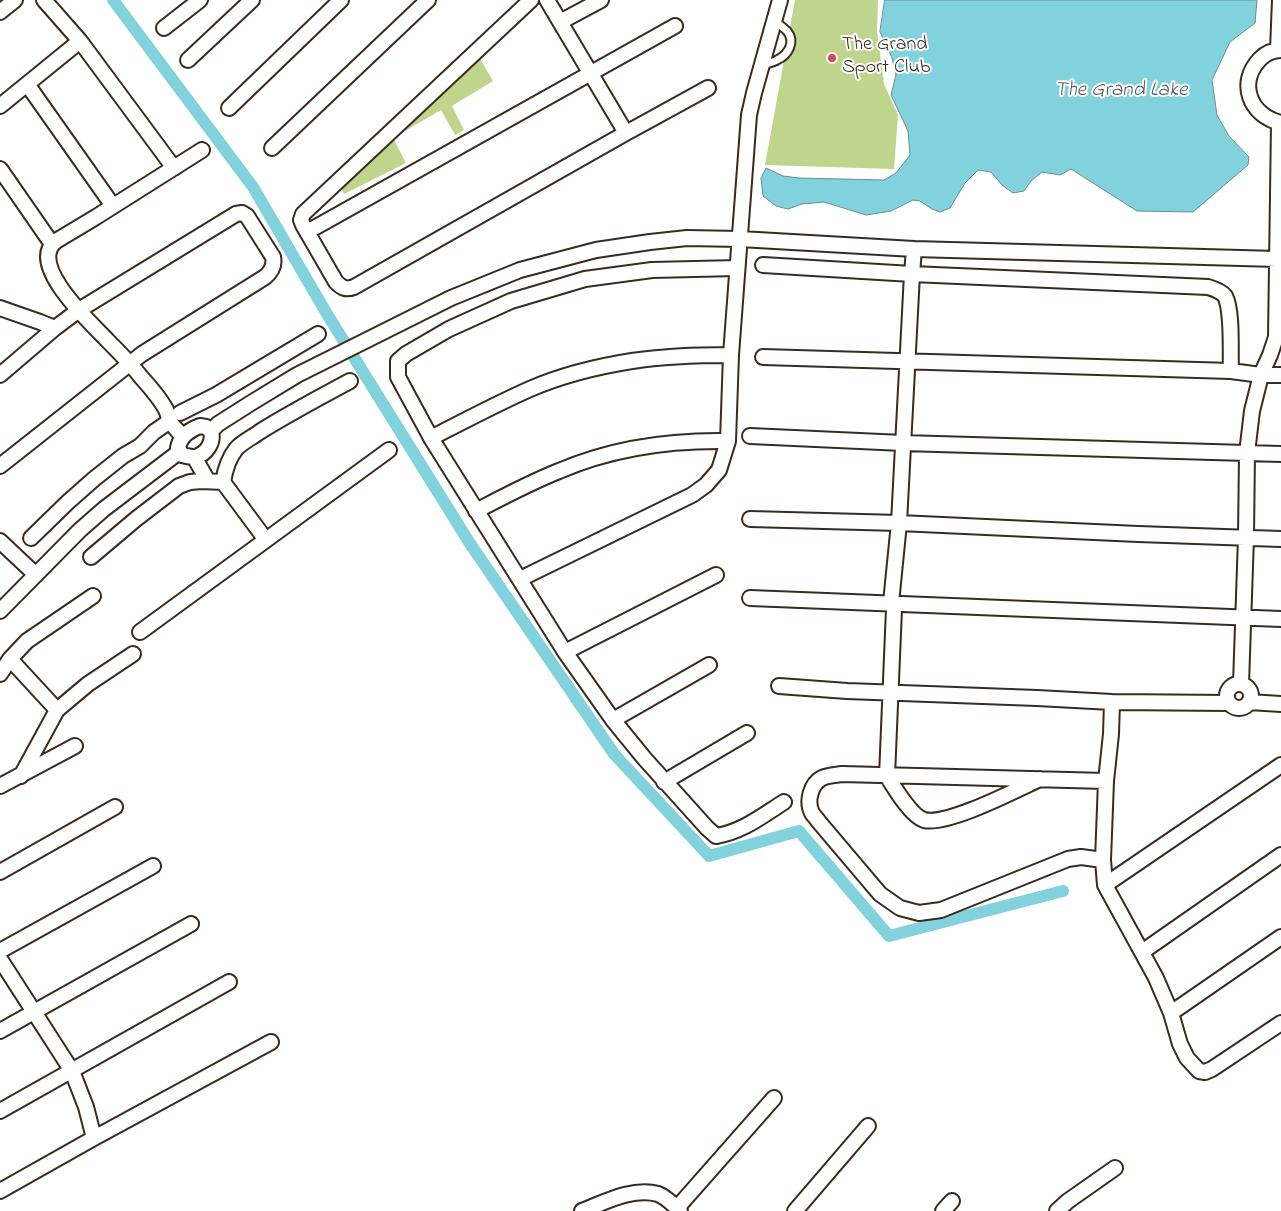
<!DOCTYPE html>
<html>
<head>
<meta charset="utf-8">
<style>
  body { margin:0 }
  canvas { display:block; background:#fff }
</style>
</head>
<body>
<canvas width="1281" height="1211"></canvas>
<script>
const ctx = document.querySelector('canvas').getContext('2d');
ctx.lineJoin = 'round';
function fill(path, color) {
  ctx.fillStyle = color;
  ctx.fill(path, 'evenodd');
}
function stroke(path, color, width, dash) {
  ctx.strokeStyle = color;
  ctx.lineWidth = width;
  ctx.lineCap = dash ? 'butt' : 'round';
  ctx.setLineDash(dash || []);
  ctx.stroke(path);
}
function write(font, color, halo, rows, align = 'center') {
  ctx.font = font + ' "Indie Flower",sans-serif';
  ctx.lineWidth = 4;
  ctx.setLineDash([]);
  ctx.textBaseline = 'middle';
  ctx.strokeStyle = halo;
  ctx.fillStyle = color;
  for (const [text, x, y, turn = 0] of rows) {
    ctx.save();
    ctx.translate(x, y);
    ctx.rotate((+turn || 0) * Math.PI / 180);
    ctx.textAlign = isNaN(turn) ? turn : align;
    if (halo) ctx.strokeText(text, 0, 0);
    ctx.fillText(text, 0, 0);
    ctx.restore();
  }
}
const green = new Path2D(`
  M 795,0 L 878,0 L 877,31 L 884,84 L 898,115 L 894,169 L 765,165 Z
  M 479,57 L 493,81 L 452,106 L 464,130 L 455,135 L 441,110 L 393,138 L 406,163 L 344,194 L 340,185 Z`);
const water = new Path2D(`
  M 885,0 L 1257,0 L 1255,23 L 1230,42 L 1212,80 L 1217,115 L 1229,136 L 1249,157 L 1248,165 L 1193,212 L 1137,211 L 1071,169 L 1060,175 L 1042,172 L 1031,181 L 1024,191 L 1013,193 L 1002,185 L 991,172 L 978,170 L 965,183 L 950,208 L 940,212 L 932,209 L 920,201 L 913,200 L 891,211 L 866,215 L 824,202 L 802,204 L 788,209 L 776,206 L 763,196 L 761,178 L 766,168 L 783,176 L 799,178 L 884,180 L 896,173 L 910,155 L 908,131 L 891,95 L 896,75 L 892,58 L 880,32 Z`);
const canal = new Path2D(`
  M 113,0 L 253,187 L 327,314 L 469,542 L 614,754 L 709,856 L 799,831 L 889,936 L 1063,891`);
const lane = new Path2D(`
  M 762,65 C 767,63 773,63 777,60 C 788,55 796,42 787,31 C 783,27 778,24 774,20`);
const street = new Path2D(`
  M 44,0 L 80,41 L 174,168
  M 531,0 L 303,214 L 301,220 L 303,225 L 336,282 C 342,288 346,290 354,287 L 626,133 L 708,88
  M 547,0 L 626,133
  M 0,12 L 15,0
  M 560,22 L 601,0
  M 164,28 L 200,0
  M 1278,50 L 1280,0
  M 1281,50 C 1273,50 1265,54 1260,59 C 1237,83 1250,116 1281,123
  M 188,60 L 252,0
  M 27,84 L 113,206
  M 0,106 L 80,41
  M 229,108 L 341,0
  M 272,148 L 428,0
  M 0,169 L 52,244
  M 307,232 L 675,26
  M 914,249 L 912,274 L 899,523 L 891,603 L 894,609 L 887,776 C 894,787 911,816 924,820 C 947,826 1016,790 1040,779
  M 763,265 L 912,274 L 1208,287 C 1214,289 1221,291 1225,296 C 1233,311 1230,353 1231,371
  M 737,268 L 652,270 L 585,279 L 511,301 L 449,329 L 406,354 L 398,361 L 398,377 L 431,438 L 565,652 L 613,720 L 644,758 L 707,828 L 716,836 C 742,832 762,816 784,802
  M 0,308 L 40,322 L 55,328
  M 763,357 L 1231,371 L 1261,375 L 1281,375
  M 0,375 L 55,328 L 79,310 L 236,214 L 242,213 L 247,216 L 273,257 C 275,266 271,272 265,277 L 142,354 L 0,466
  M 180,413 L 216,395 L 318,334
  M 200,426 L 206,427 L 211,431 C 214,442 207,454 195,457 C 190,457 186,456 182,455 L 178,448 C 180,436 189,430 200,426 Z
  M 211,431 L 218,424 L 251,403 L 297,375 L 451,298 L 520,270 L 596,250 L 650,242 L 687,238 L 740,239 L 914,249 L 1277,259
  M 750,436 L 903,443 L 1281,454
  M 183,437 C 179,432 174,427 170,422 C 168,417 168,412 165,408 C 159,397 150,387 141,377 C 131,364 119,352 107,340 C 91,323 26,264 56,241 L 96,217 L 202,150
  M 431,438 C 464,421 496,404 530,389 C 560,376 600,366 632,361 C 665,356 698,355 731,355
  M 194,457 L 208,481
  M 476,511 C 503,497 531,482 559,471 C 612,448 671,440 728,441
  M 750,519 L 899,523 L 1138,534 L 1281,539
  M 31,538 L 68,502 L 94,479 L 123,456 L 140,446 L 154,432 L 170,421
  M 266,540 L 223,482 C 225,470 228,459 236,449 C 242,442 253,437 261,431 C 290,413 320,397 350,381
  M 0,541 L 36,575
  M 91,557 L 136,519 L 179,486 L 190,482 L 202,481 L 223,482
  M 520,579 L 692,495 L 706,485 L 719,470 L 728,441 L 731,355 L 749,115 L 754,93 L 780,0
  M 750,598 L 1281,619
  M 0,611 L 80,530 L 104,509 L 179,452
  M 140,632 L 389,450
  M 565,652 L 716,575
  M 10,659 L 57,710
  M 0,674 L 10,659 L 27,641 L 93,596
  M 1241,684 L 1246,537 L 1247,453 L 1252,411 L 1261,375 L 1270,355 L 1276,337 L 1279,123
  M1227 696a12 12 0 1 1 24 0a12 12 0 1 1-24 0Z
  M 779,686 L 847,691 L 1037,698 L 1112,702 L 1229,703
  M 1112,702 L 1111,734 L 1106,781 L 1103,860 L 1105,885 L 1156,978 L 1171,1013 L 1180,1044 L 1187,1058 L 1199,1071 L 1205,1072 L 1212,1069 L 1281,1023
  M 1249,702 L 1281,704
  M 613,720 L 709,665
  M 21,776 L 57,710 L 88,684 L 133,654
  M 664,782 L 747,733
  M 0,786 L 75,746
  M 1103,860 L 1081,857 L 1068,859 L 941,910 L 919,913 L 900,908 L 880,894 L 819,822 C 817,819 814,816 812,813 C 806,801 811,784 822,778 C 828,775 836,775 842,774 L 1106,781
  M 0,872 L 115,807
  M 1105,885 L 1281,765
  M 0,951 L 153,866
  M 1142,952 L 1281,855
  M 0,959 L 72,1071 L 86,1107 L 94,1138
  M 1171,1013 L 1281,937
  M 0,1031 L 191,924
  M 0,1111 L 229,982
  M 0,1191 L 94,1138 L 271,1042
  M 677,1208 L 774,1098
  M 582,1211 C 605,1202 633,1187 658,1194 C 666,1197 674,1205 680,1211
  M 795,1211 L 868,1126
  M 943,1211 L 952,1201
  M 1057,1211 L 1068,1201 L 1115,1168`);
const markers = [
  [832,58,5,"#d1495b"]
];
const poiNames = [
  ["The Grand",842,46],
  ["Sport Club",842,69]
];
const waterNames = [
  ["The Grand Lake",1121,92]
];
fill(green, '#bfd58b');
fill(water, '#82d2de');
stroke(water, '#668f91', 1);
stroke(canal, '#82d2de', 12);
stroke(lane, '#3b2a1e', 11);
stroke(street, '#3b2a1e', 18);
stroke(lane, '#fff', 7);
stroke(street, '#fff', 14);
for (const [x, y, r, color] of markers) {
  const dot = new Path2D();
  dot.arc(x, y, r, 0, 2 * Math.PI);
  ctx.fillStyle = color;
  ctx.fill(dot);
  stroke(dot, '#fff', 2);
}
write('20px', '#3b2a1e', '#fff', poiNames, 'left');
write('italic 21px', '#505c58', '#fff', waterNames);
</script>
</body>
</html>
